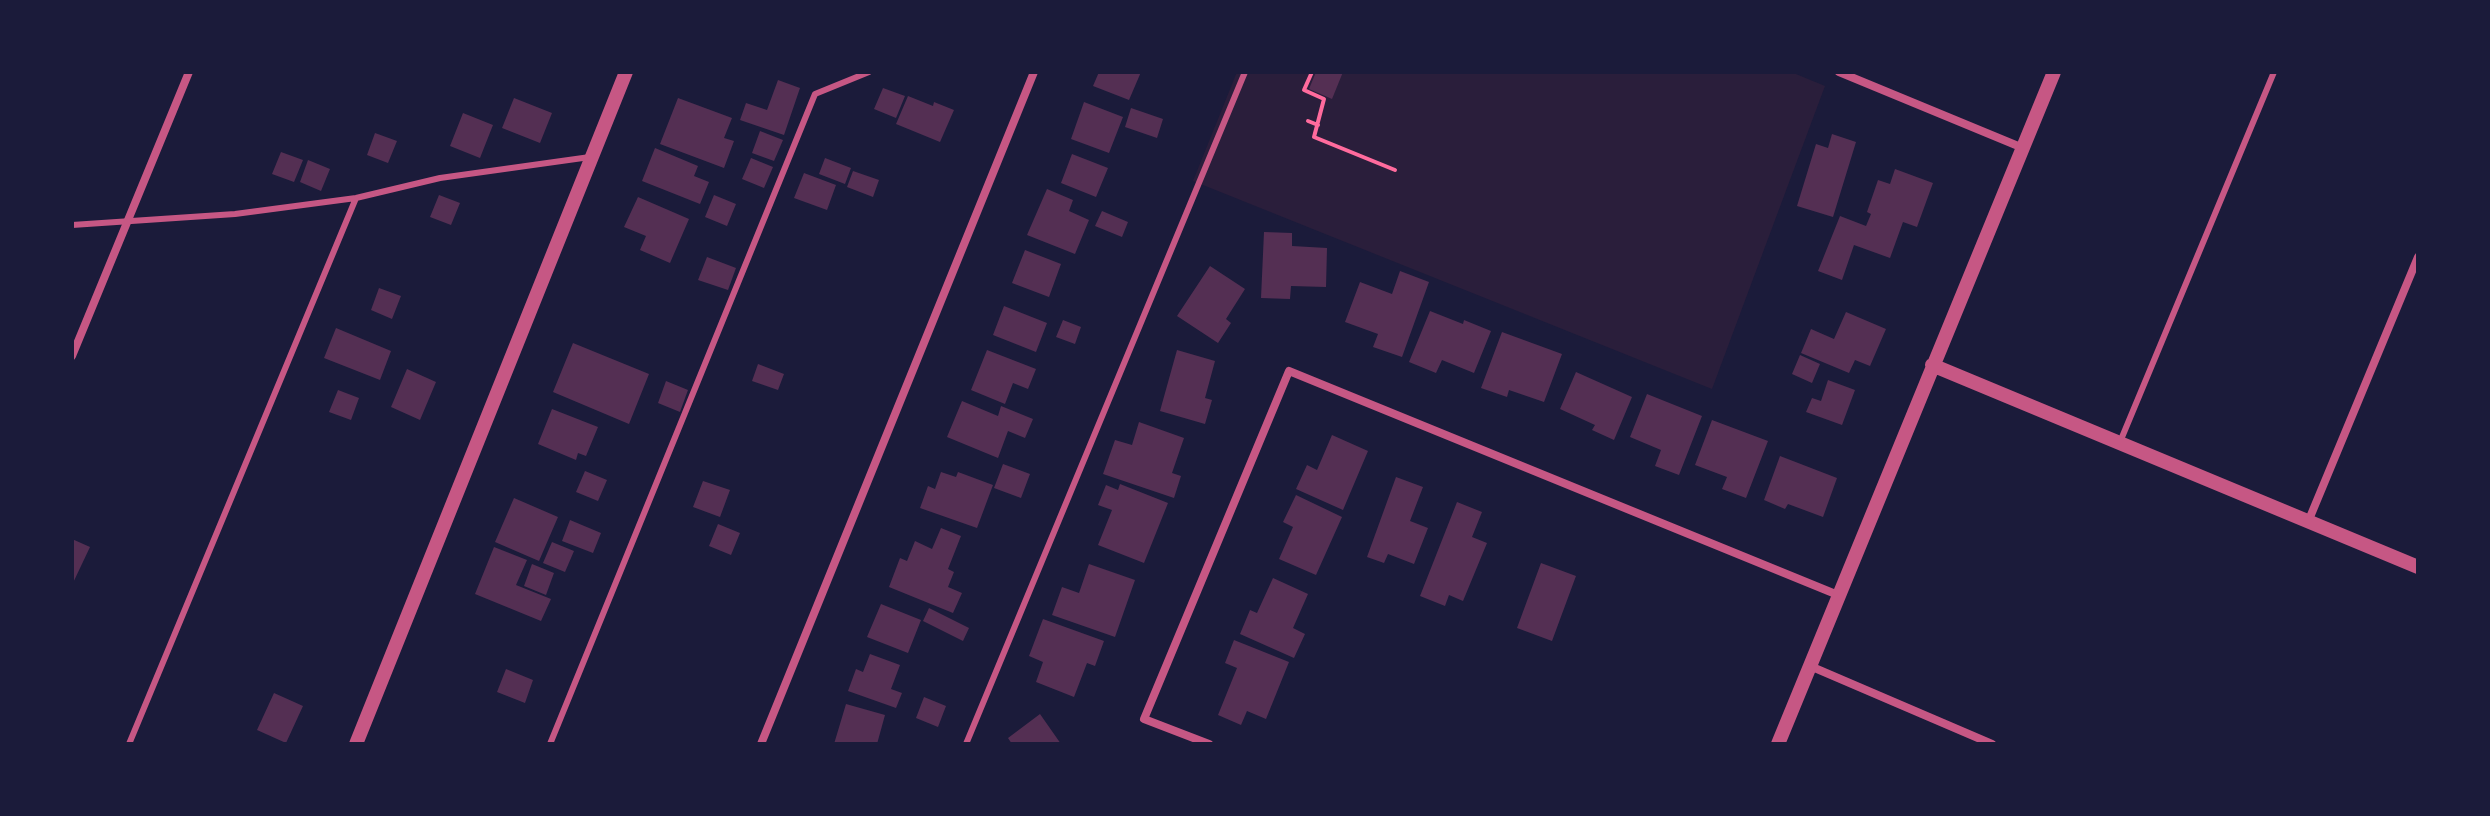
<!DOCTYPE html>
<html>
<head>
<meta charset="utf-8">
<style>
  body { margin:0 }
  #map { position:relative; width:2490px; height:816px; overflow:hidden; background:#1b1b3a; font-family:"IBM Plex Sans",sans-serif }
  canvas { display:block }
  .frame { position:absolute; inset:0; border:74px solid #1b1b3a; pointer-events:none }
</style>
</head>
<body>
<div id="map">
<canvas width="2490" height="816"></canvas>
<div class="frame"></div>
</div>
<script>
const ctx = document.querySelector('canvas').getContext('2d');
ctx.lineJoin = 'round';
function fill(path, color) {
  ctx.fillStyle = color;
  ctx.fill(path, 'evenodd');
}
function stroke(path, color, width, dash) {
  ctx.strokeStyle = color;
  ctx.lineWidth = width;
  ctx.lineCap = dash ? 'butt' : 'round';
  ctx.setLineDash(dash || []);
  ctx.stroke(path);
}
const green = new Path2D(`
  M 1237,72 L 1791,72 L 1825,86 L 1712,389 L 1193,181 Z`);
const building = new Path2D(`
  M 1099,72 L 1141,72 L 1129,100 L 1093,86 Z
  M 1316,72 L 1343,72 L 1332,99 L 1309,89 Z
  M 778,80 L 800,88 L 784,135 L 740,120 L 746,103 L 767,110 Z
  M 883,88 L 905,96 L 896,118 L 874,109 Z
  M 908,96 L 933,106 L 934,102 L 954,110 L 940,142 L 896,124 Z
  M 514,98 L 552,113 L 540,143 L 502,128 Z
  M 678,98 L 732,118 L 724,138 L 734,141 L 724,168 L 660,144 Z
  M 1084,102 L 1123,117 L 1109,153 L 1071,139 Z
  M 1131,108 L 1163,119 L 1157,138 L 1125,127 Z
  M 463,113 L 493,125 L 480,158 L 450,146 Z
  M 760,131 L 783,140 L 774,161 L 752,153 Z
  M 375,133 L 397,141 L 388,163 L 367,155 Z
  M 1832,134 L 1856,142 L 1833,217 L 1797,206 L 1816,144 L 1828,148 Z
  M 655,148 L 698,166 L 694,176 L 709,182 L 700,204 L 642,181 Z
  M 281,152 L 303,160 L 294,182 L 272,174 Z
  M 1072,154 L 1108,168 L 1096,197 L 1061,183 Z
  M 751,158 L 773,167 L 764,188 L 742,179 Z
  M 825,158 L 851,168 L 845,184 L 819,174 Z
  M 308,160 L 330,169 L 321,191 L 300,182 Z
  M 1895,169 L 1933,183 L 1917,227 L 1903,222 L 1890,258 L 1854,245 L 1842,280 L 1818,271 L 1840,216 L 1866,226 L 1871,214 L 1867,212 L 1878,180 L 1890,184 Z
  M 853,171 L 879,180 L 873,197 L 847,187 Z
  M 804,173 L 836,185 L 827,210 L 794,198 Z
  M 1047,189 L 1073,200 L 1069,211 L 1089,220 L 1075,254 L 1027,235 Z
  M 439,195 L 460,203 L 451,225 L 430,217 Z
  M 714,195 L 736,204 L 727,226 L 705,217 Z
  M 638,197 L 689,219 L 670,263 L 640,250 L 646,236 L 624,227 Z
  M 1102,211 L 1128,222 L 1122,237 L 1095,226 Z
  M 1264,232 L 1292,233 L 1292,246 L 1327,248 L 1326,287 L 1291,286 L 1290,299 L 1261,298 Z
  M 1025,250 L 1061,264 L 1049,297 L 1012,283 Z
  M 707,257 L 736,268 L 728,290 L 698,280 Z
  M 1210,266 L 1245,289 L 1226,319 L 1231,323 L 1218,343 L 1177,316 Z
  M 1400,271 L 1429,282 L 1402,357 L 1373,347 L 1378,334 L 1345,322 L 1360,282 L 1392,294 Z
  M 379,288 L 401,296 L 392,319 L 371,310 Z
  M 1004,306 L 1047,323 L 1036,352 L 993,335 Z
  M 1430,311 L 1463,324 L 1464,320 L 1491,331 L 1474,373 L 1442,360 L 1436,373 L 1409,362 Z
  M 1846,312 L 1886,329 L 1870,366 L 1855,360 L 1849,373 L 1801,353 L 1811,329 L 1834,339 Z
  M 1063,320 L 1081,327 L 1075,344 L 1056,337 Z
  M 336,328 L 391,351 L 380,380 L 324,358 Z
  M 1502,332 L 1562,354 L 1544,402 L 1509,390 L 1507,397 L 1481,388 Z
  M 573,343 L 649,374 L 629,424 L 553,392 Z
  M 987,350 L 1036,369 L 1028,389 L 1013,383 L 1005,404 L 971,390 Z
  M 1177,350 L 1215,361 L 1205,398 L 1212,400 L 1205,424 L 1160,411 Z
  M 1800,355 L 1820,364 L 1812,383 L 1792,374 Z
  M 758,364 L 784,374 L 778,390 L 752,381 Z
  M 407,369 L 436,382 L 420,420 L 391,407 Z
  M 1576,372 L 1632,397 L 1614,440 L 1592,430 L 1595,425 L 1560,409 Z
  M 1828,380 L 1855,390 L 1842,425 L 1806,412 L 1812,398 L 1821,401 Z
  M 666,381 L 688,390 L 680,412 L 658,403 Z
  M 338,390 L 359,398 L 351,420 L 329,412 Z
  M 1647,394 L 1702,416 L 1679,475 L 1655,466 L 1661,450 L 1630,437 Z
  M 962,401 L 998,416 L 1001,406 L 1033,419 L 1025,438 L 1008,431 L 998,458 L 947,437 Z
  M 552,409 L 598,427 L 586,456 L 578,453 L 576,460 L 538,444 Z
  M 1712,420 L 1768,441 L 1746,498 L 1722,489 L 1727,477 L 1695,465 Z
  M 1139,422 L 1184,438 L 1172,473 L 1181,476 L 1174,498 L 1103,474 L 1115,440 L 1132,445 Z
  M 1332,435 L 1368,451 L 1343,510 L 1296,489 L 1307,465 L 1317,470 Z
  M 1780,456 L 1837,478 L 1823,517 L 1788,504 L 1785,509 L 1764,500 Z
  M 1003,464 L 1030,474 L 1021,498 L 994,488 Z
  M 585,471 L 607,480 L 598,501 L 576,492 Z
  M 941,472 L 956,477 L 958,472 L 993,485 L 977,528 L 920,508 L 928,486 L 935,489 Z
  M 1396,477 L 1423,487 L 1410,521 L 1428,528 L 1414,564 L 1388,554 L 1384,563 L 1367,557 Z
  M 703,481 L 730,490 L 720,517 L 693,507 Z
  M 1120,484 L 1168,503 L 1144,563 L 1098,545 L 1112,510 L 1098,505 L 1106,485 L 1118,490 Z
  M 1296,495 L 1342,517 L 1316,575 L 1279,559 L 1293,527 L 1283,522 Z
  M 514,498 L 558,517 L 539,561 L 495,542 Z
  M 1457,502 L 1482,512 L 1472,537 L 1487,543 L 1463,601 L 1449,595 L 1445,606 L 1420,596 Z
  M 570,520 L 601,533 L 593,553 L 562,541 Z
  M 718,524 L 740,533 L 731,555 L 709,546 Z
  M 941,528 L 961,536 L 948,569 L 954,572 L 948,587 L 962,593 L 953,613 L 889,587 L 900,558 L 907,561 L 915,541 L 932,549 Z
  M 72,539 L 90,547 L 72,585 Z
  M 552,542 L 574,551 L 565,572 L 543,563 Z
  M 494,547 L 527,560 L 516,585 L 551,599 L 541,621 L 475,594 Z
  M 1541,563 L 1576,576 L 1552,641 L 1517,628 Z
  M 532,564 L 554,573 L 546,595 L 524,586 Z
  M 1089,564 L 1135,580 L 1115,637 L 1052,615 L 1062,587 L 1079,593 Z
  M 1273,578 L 1308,594 L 1293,628 L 1305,634 L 1294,658 L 1240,634 L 1250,610 L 1257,613 Z
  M 881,604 L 921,620 L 908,653 L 867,637 Z
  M 929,608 L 969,628 L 963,641 L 923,621 Z
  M 1043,619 L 1104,641 L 1095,666 L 1087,663 L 1074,697 L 1036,682 L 1043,662 L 1029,656 Z
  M 1234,640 L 1289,662 L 1266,719 L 1247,711 L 1241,725 L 1218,715 L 1237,668 L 1225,663 Z
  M 870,654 L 900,665 L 891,689 L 902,693 L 896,708 L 848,691 L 856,669 L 863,672 Z
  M 506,669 L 533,680 L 525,703 L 497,692 Z
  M 274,693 L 303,706 L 286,743 L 257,730 Z
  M 924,697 L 946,706 L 938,727 L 916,718 Z
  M 846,704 L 885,715 L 877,744 L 834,744 Z
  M 1040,714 L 1061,744 L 1012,744 L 1008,738 Z`);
const path = new Path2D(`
  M 1312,72 L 1304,90 L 1324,99 L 1314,137 L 1395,170
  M 1308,121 L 1318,125`);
const service = new Path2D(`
  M 72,225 L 235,214 L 356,198 L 440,178 L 590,157
  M 2120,442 L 2274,72
  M 129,744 L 356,198
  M 550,744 L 815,94 L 869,72
  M 966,744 L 1245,72`);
const minor = new Path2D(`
  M 1839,72 L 2023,148
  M 72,356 L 189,72
  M 2308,522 L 2418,257
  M 1810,666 L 1992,744
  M 761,744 L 1034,72
  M 1209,744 L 1144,719 L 1289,371 L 1838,595`);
const tertiary = new Path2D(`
  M 1932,365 L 2418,567
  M 356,744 L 626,72
  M 1778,744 L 2054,72`);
fill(green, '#2a1e3b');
fill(building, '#542f53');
stroke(path, '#ff6b9d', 4);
stroke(service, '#c65784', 6);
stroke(minor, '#c65784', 8);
stroke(tertiary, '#c65784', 14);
</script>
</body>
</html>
